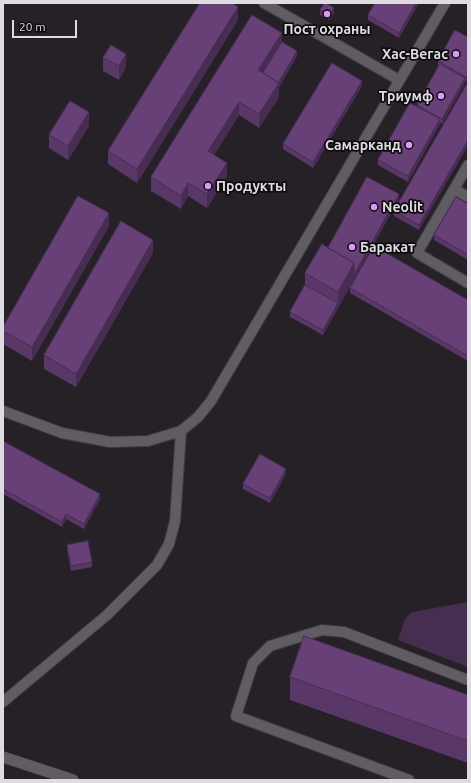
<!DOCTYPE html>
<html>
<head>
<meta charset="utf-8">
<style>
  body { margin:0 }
  #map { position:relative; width:471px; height:783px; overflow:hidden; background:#252127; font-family:Ubuntu,sans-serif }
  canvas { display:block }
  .frame { position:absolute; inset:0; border:4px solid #dfdce0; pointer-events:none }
  .scale { position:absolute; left:12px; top:20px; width:65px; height:18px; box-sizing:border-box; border:2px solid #dfdce0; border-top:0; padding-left:5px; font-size:12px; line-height:14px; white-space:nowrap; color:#dfdce0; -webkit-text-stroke:3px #0d0b0e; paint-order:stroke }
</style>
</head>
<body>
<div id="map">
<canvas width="471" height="783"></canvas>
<div class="frame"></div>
<div class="scale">20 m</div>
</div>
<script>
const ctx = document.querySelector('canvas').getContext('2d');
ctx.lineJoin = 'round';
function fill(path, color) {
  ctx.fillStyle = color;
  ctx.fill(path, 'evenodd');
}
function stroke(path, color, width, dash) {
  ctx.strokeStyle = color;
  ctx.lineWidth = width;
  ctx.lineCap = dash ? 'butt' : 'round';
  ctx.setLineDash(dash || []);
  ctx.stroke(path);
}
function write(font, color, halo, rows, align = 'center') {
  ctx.font = font + ' Ubuntu,sans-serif';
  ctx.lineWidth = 3.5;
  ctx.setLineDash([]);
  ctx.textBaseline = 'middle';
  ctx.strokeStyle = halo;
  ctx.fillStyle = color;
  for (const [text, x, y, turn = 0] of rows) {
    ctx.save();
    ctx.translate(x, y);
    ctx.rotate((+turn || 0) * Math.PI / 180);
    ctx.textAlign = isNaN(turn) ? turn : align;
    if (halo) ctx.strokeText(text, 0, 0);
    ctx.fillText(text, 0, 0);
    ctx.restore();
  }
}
const green = new Path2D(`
  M 468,602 L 468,667 L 398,640 L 405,619 L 412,612 Z`);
const service = new Path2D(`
  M 264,3 L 399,80
  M 468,165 L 417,253 L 468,283
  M 454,189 L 468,197
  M 3,411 L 62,433 L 110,442 L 148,441 L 181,431 L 198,417 L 211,401 L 445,3
  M 3,702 L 107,615 L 157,565 L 169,544 L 175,521 L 181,431
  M 409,780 L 236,716 L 253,663 L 270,646 L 322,630 L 344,632 L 468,680`);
const minor = new Path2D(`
  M 3,757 L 73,780`);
const wall = new Path2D(`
  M 419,3 L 399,38 L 368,20 L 368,15 Z
  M 320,10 L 334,13 L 329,20 L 320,15 Z
  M 238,20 L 137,183 L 108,164 L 108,151 Z
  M 468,37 L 468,79 L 466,82 L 465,81 L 465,83 L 442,124 L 440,122 L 440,124 L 408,182 L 378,165 L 378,160 L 417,107 L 417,105 L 439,66 L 438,66 L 438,61 Z
  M 282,42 L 297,56 L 279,87 L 279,97 L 259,128 L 239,115 L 214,155 L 227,176 L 207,208 L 188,196 L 181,209 L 151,191 L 151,177 Z
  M 103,58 L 126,67 L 119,80 L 103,71 Z
  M 468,82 L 419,230 L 394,216 L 394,211 Z
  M 362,86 L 313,168 L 283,149 L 283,144 Z
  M 89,126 L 68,160 L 49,148 L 49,135 Z
  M 399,199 L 323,335 L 290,317 L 290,312 L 305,285 L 305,273 L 328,248 Z
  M 468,204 L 468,260 L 434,240 L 434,235 Z
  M 109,226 L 32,361 L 3,344 L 3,327 Z
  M 153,253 L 76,387 L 44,369 L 44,355 Z
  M 350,288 L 468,300 L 468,361 L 350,293 Z
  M 3,441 L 100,499 L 84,529 L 66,519 L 62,527 L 3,494 Z
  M 286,474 L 270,503 L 243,489 L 243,484 Z
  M 67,545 L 92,562 L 92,567 L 71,571 L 67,550 Z
  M 290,677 L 468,695 L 468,763 L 290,700 Z`);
const shadedWall = new Path2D(`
  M 416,3 L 419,3 L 399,38 L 399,33 Z
  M 238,7 L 238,20 L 137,183 L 137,169 Z
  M 334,8 L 334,13 L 329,20 L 329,15 Z
  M 282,33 L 282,47 L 263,73 L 258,70 Z
  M 297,51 L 297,56 L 279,87 L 279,97 L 259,128 L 259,114 Z
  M 126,54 L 126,67 L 119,80 L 119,66 Z
  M 468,74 L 468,79 L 466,82 L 466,77 Z
  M 465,78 L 465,83 L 442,124 L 442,119 Z
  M 362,81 L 362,86 L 313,168 L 313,162 Z
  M 239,102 L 239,115 L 208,165 L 208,151 Z
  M 89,112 L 89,126 L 68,160 L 68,146 Z
  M 440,119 L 440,124 L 408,182 L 408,176 Z
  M 468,140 L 468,146 L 419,230 L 419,225 Z
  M 4,159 L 4,169 L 3,171 L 3,161 Z
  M 227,163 L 227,176 L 207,208 L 207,194 Z
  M 188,183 L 188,196 L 181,209 L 181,196 Z
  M 399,194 L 399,199 L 323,335 L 323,330 L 338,303 L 338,292 L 354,263 Z
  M 109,213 L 109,226 L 32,361 L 32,347 Z
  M 153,240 L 153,253 L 76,387 L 76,374 Z
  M 286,469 L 286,474 L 270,503 L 270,498 Z
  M 100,494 L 100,499 L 84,529 L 84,524 Z
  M 66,514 L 66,519 L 62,527 L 62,522 Z`);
const building = new Path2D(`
  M 200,3 L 232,3 L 238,7 L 137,169 L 108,151 Z
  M 325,3 L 326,3 L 334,8 L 329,15 L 320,10 Z
  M 375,3 L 416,3 L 399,33 L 368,15 Z
  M 252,15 L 282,33 L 258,70 L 279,83 L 259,114 L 239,102 L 208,151 L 227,163 L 207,194 L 188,183 L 181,196 L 151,177 Z
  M 455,30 L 468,37 L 468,74 L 466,77 L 438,61 Z
  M 282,42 L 297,51 L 278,83 L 263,73 Z
  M 111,45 L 126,54 L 119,66 L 103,58 Z
  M 332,63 L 362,81 L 313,162 L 283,144 Z
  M 440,64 L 465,78 L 442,119 L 417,105 Z
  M 468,82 L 468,140 L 419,225 L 394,211 Z
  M 70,101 L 89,112 L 68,146 L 49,135 Z
  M 410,103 L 440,119 L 408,176 L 378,160 Z
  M 367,177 L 399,194 L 354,274 L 354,263 L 328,248 Z
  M 78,196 L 109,213 L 32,347 L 3,331 L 3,327 Z
  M 456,197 L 468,204 L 468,255 L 434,235 Z
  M 121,221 L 153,240 L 76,374 L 44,355 Z
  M 322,244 L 354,263 L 338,292 L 305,273 Z
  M 374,246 L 468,300 L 468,356 L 350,288 Z
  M 305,285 L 338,303 L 323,330 L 290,312 Z
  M 3,441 L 100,494 L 84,524 L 66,514 L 62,522 L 3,489 Z
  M 260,454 L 286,469 L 270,498 L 243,484 Z
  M 88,541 L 92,562 L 71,566 L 67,545 Z
  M 304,636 L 468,695 L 468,741 L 290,677 Z`);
const markers = [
  [327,14,4,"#da9af6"],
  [456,54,4,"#da9af6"],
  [441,96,4,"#da9af6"],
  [409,145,4,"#da9af6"],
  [208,186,4,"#da9af6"],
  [374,207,4,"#da9af6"],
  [352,247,4,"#da9af6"]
];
const poiNames = [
  ["Пост охраны",327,29,"center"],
  ["Хас-Вегас",448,54],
  ["Триумф",433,96],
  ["Самарканд",401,145],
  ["Продукты",216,186,"left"],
  ["Neolit",382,207,"left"],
  ["Баракат",360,247,"left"]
];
fill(green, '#462e51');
stroke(service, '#403c42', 12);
stroke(minor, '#403c42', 12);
stroke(service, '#615c63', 10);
stroke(minor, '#615c63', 11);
fill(wall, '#593766');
fill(shadedWall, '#482d53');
fill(building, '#674077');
stroke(building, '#482d53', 1);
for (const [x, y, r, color] of markers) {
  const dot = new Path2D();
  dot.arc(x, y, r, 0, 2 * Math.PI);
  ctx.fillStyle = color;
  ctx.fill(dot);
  stroke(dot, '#0d0b0e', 1.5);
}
write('bold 14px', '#dfdce0', '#0d0b0e', poiNames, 'right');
</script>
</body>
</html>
